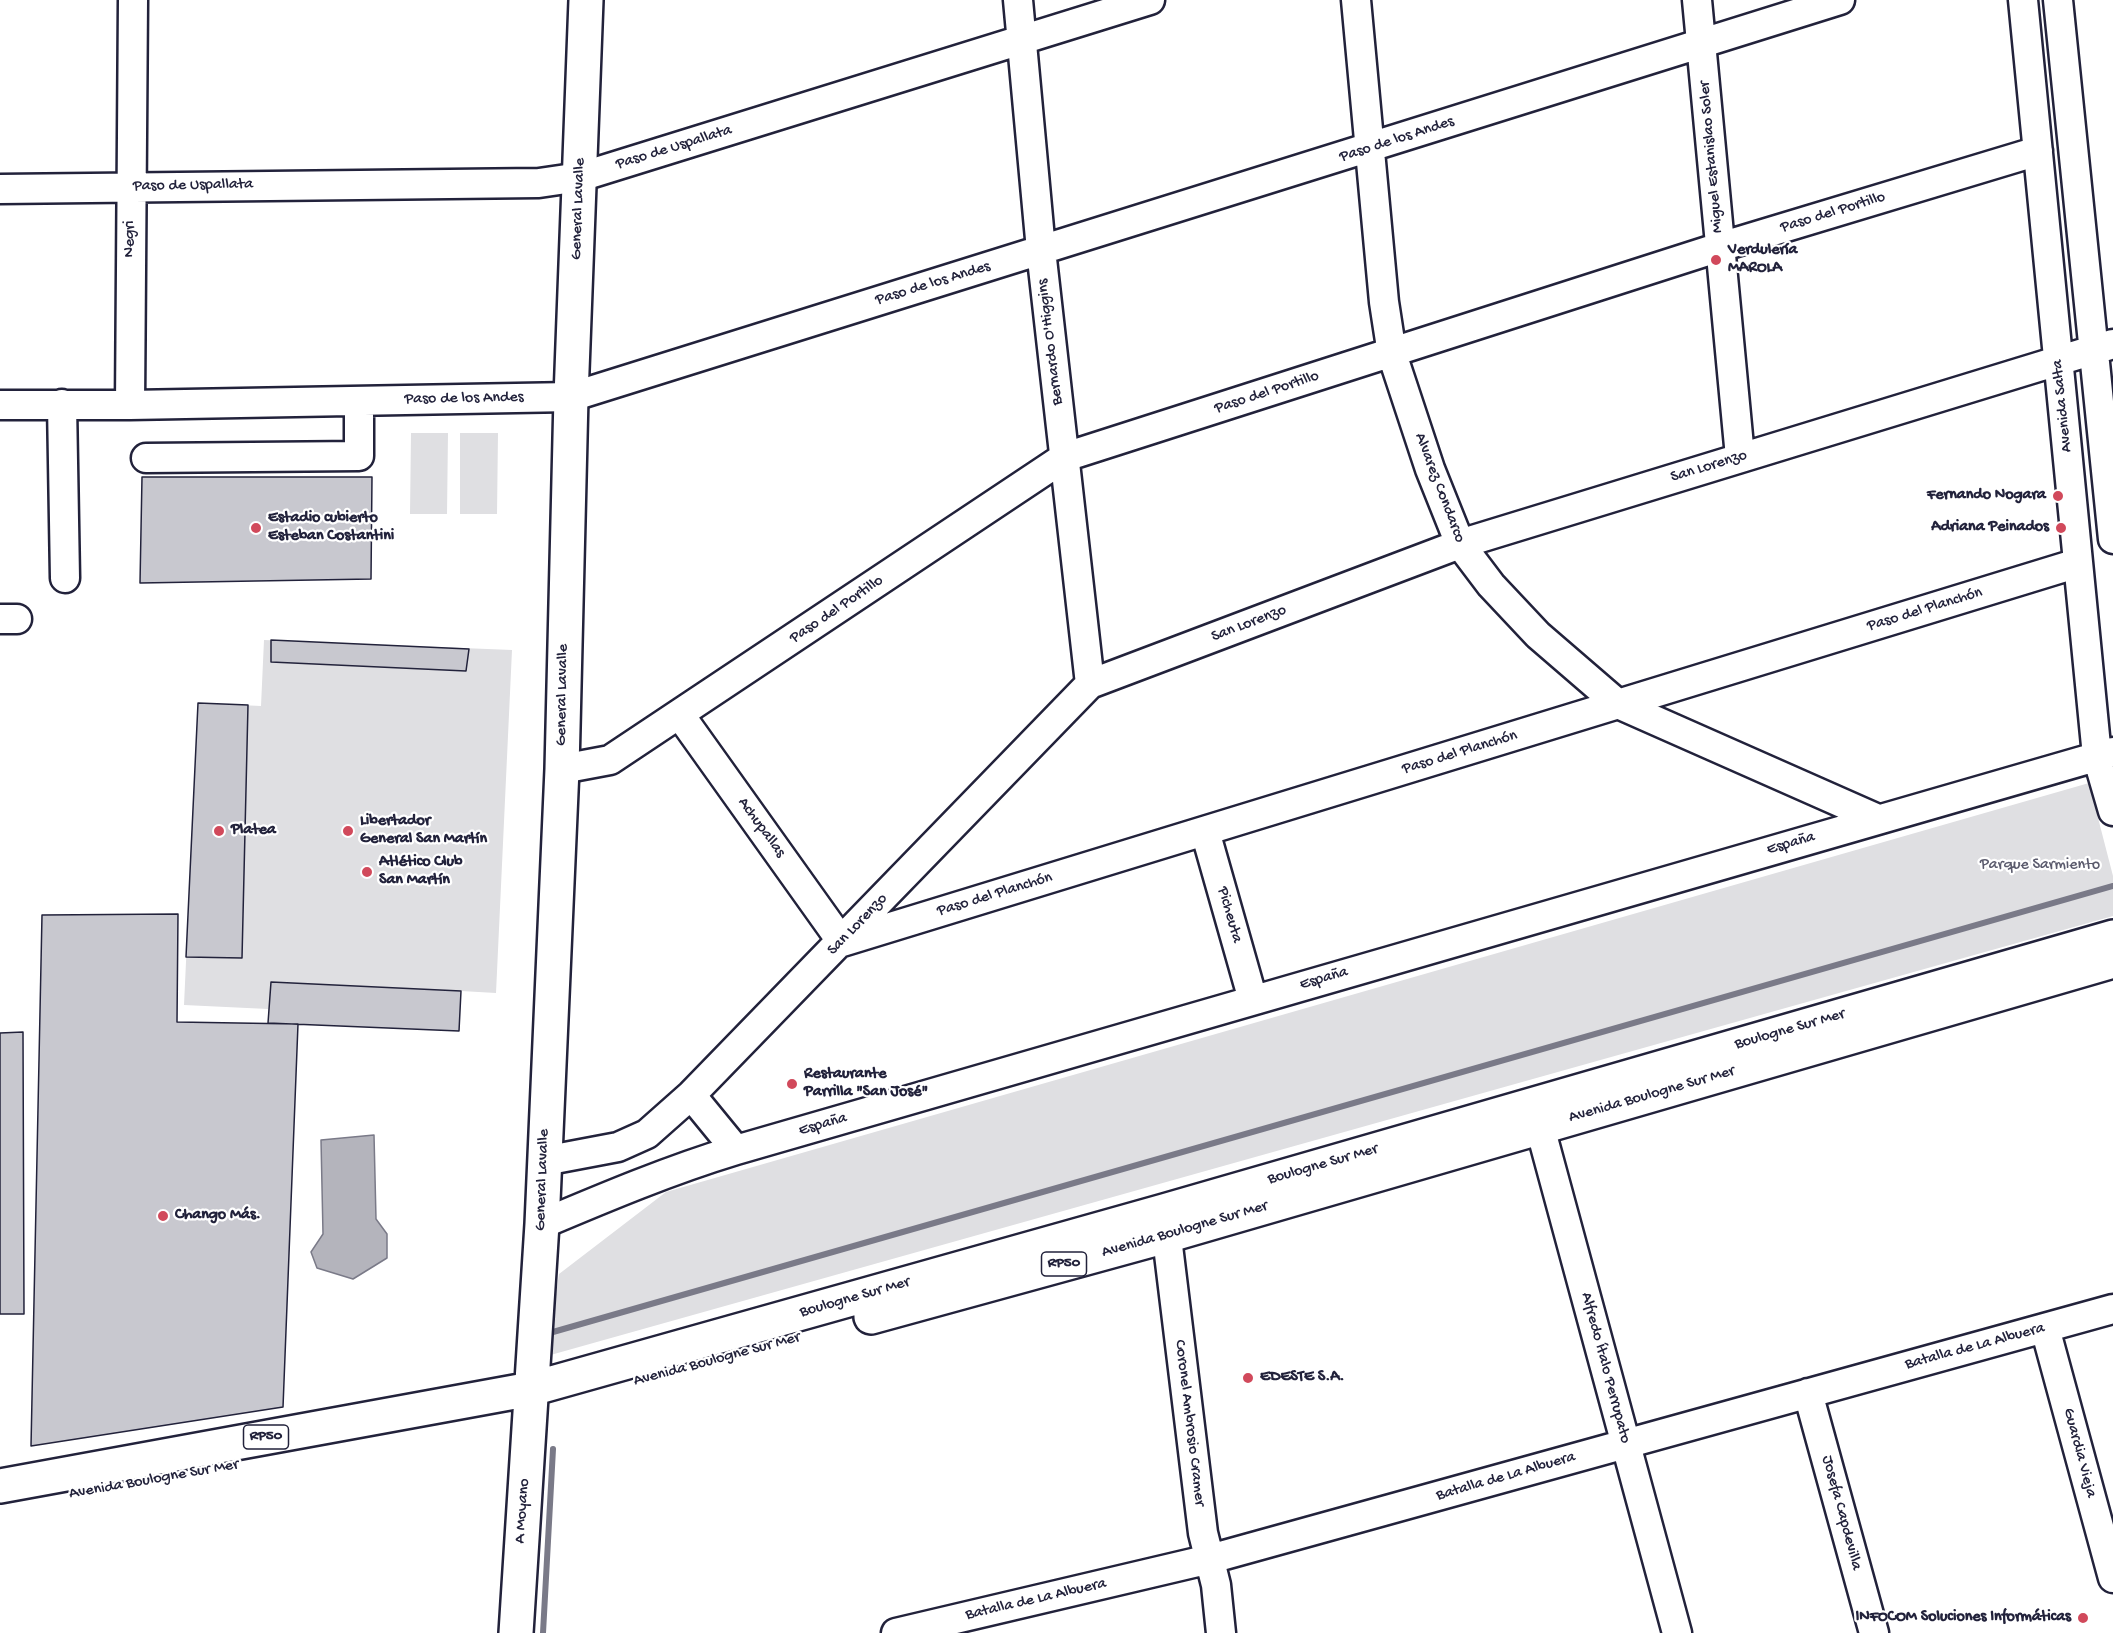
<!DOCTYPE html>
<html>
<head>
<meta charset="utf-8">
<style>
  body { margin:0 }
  canvas { display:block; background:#fff }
</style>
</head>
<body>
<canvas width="2113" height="1633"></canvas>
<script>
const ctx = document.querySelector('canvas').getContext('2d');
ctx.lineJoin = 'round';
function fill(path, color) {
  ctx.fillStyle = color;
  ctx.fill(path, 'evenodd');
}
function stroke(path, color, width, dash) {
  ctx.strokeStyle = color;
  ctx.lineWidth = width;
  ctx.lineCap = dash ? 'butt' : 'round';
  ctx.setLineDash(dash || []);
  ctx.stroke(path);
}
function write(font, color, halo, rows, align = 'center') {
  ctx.font = font + ' "Gochi Hand",sans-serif';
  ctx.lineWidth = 4.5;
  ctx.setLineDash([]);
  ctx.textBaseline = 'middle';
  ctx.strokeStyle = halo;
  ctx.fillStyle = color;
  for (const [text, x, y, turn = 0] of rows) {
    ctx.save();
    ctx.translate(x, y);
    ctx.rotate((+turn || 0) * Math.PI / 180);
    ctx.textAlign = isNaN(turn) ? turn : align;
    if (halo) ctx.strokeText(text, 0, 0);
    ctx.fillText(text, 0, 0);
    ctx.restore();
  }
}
const green = new Path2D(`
  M 411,433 L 448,433 L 447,514 L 410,514 Z
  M 460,433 L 498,433 L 497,514 L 460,514 Z
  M 264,640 L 512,650 L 496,993 L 461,991 L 459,1031 L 268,1023 L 268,1009 L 184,1005 L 198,703 L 261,706 Z
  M 2089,783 L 2113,876 L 2113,916 L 547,1356 L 559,1274 L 666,1192 Z`);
const water = new Path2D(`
  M 374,1135 L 376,1219 L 387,1234 L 387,1258 L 353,1279 L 317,1268 L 311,1252 L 323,1234 L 321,1140 Z`);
const stream = new Path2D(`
  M 546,1334 L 2113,886
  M 543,1633 L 553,1449`);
const building = new Path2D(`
  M 142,477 L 372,477 L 371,579 L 140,583 Z
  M 271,640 L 469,649 L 466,671 L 271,662 Z
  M 198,703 L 248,705 L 242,958 L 186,957 Z
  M 178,914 L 177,1022 L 298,1024 L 283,1407 L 31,1446 L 42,915 Z
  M 271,982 L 461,991 L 459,1031 L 268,1023 Z
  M 23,1032 L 24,1314 L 0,1314 L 0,1033 Z`);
const minor = new Path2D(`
  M 1018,0 L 1041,250 L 1090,684
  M 1356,0 L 1384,302 L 1392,354 L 1430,469 L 1460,544 L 1491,585 L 1538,635 L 1618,704 L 1878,819
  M 1697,0 L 1740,457
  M 2023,0 L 2097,756 L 2113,811
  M 2058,0 L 2113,539
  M 0,189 L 539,183 L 580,177 L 1150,0
  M 62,404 L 65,578
  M 0,405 L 130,405 L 571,397 L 1840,0
  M 130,405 L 133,0
  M 146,458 L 359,456 L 359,402
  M 0,619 L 17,619
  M 680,715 L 842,942 L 2078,563
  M 562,769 L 610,760 L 1065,457 L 1720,247 L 2038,151
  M 1205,831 L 1253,1000
  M 691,1095 L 736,1150
  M 1534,1105 L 1677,1633
  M 544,1161 L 618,1147 L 647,1134 L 691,1095 L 1090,684 L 1460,544 L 2113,344
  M 1164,1213 L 1203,1533 L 1216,1585 L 1221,1633
  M 542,1224 C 606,1197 670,1170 736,1150 L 2113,752
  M 2045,1328 L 2113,1578
  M 1808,1393 L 1874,1633
  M 896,1633 L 1210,1559 L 2113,1309`);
const major = new Path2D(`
  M 871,1317 L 1166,1236 L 2113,961
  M 0,1486 L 531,1389 L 1164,1211 L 2113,937
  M 516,1633 L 542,1224 L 562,769 L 571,397 L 586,0`);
const markers = [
  [1716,260,6,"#d1495b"],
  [2058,496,6,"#d1495b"],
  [256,528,6,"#d1495b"],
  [2061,528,6,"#d1495b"],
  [219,831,6,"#d1495b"],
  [348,831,6,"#d1495b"],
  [367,872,6,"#d1495b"],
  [792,1084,6,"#d1495b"],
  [163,1216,6,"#d1495b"],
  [1248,1378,6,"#d1495b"],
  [2083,1618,6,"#d1495b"]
];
const shields = [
  [1064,1264,45],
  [266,1437,45]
];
const shieldNames = [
  ["RP50",1064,1264],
  ["RP50",266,1437]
];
const streetNames = [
  ["Paso de los Andes",1397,140,-18],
  ["Paso de Uspallata",674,148,-17],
  ["Miguel Estanislao Soler",1712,157,-95],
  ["Paso de Uspallata",193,186,-1],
  ["General Lavalle",579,209,-88],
  ["Paso del Portillo",1833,213,-17],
  ["Negri",131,239,-90],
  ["Paso de los Andes",933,284,-17],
  ["Bernardo O'Higgins",1051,342,-97],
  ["Paso del Portillo",1267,393,-18],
  ["Paso de los Andes",464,399,-1],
  ["Avenida Salta",2063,406,-96],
  ["San Lorenzo",1709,467,-17],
  ["Alvarez Condarco",1439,488,69],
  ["Paso del Portillo",837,610,-34],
  ["Paso del Planchón",1925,610,-17],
  ["San Lorenzo",1249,624,-21],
  ["General Lavalle",563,695,-89],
  ["Paso del Planchón",1460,753,-17],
  ["Achupallas",761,828,54],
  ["España",1791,844,-16],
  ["Paso del Planchón",995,895,-17],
  ["Picheuta",1229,915,74],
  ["San Lorenzo",858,925,-46],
  ["España",1324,979,-16],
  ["Boulogne Sur Mer",1790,1030,-16],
  ["Avenida Boulogne Sur Mer",1652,1095,-16],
  ["España",823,1125,-16],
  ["Boulogne Sur Mer",1323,1165,-16],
  ["General Lavalle",543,1180,-88],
  ["Avenida Boulogne Sur Mer",1185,1230,-16],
  ["Boulogne Sur Mer",855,1298,-16],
  ["Batalla de La Albuera",1975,1347,-15],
  ["Avenida Boulogne Sur Mer",717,1360,-15],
  ["Alfredo Ítalo Perrupato",1605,1368,75],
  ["Coronel Ambrosio Cramer",1189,1423,83],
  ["Guardia Vieja",2079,1453,75],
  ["Batalla de La Albuera",1506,1477,-16],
  ["Avenida Boulogne Sur Mer",154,1480,-10],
  ["A Moyano",523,1511,-86],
  ["Josefa Capdevilla",1841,1513,75],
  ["Batalla de La Albuera",1036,1600,-13]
];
const poiNames = [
  ["Verdulería",1728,251],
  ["MAROLA",1728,269],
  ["Fernando Nogara",2046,496,"right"],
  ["Estadio cubierto",268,519],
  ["Esteban Costantini",268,537],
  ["Adriana Peinados",2049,528,"right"],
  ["Libertador",360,822],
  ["General San Martín",360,840],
  ["Platea",231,831],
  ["Atlético Club",379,863],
  ["San Martín",379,881],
  ["Restaurante",804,1075],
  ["Parrilla \"San José\"",804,1093],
  ["Chango Más.",175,1216],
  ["EDESTE S.A.",1260,1378],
  ["INFOCOM Soluciones Informáticas",2071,1618,"right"]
];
const parkNames = [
  ["Parque Sarmiento",2040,866]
];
fill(green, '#dfdfe2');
fill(water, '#b4b4bc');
stroke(water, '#7a7a88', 1.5);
stroke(stream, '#7a7a88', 6);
fill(building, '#c8c8cf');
stroke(building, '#22223b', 1.5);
stroke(minor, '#22223b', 33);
stroke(major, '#22223b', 38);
stroke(minor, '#fff', 28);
stroke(major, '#fff', 33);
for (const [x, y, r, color] of markers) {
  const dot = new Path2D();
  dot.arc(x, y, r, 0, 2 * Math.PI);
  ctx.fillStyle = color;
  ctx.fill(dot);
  stroke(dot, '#fff', 2);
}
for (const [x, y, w] of shields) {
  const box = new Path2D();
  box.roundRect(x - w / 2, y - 12, w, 24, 4.5);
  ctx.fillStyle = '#fff';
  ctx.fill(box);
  stroke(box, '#22223b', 1.5);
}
write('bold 15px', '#22223b', null, shieldNames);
write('16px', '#22223b', '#fff', streetNames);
write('bold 16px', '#22223b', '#fff', poiNames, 'left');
write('16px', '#5b5b6d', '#fff', parkNames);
</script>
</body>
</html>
